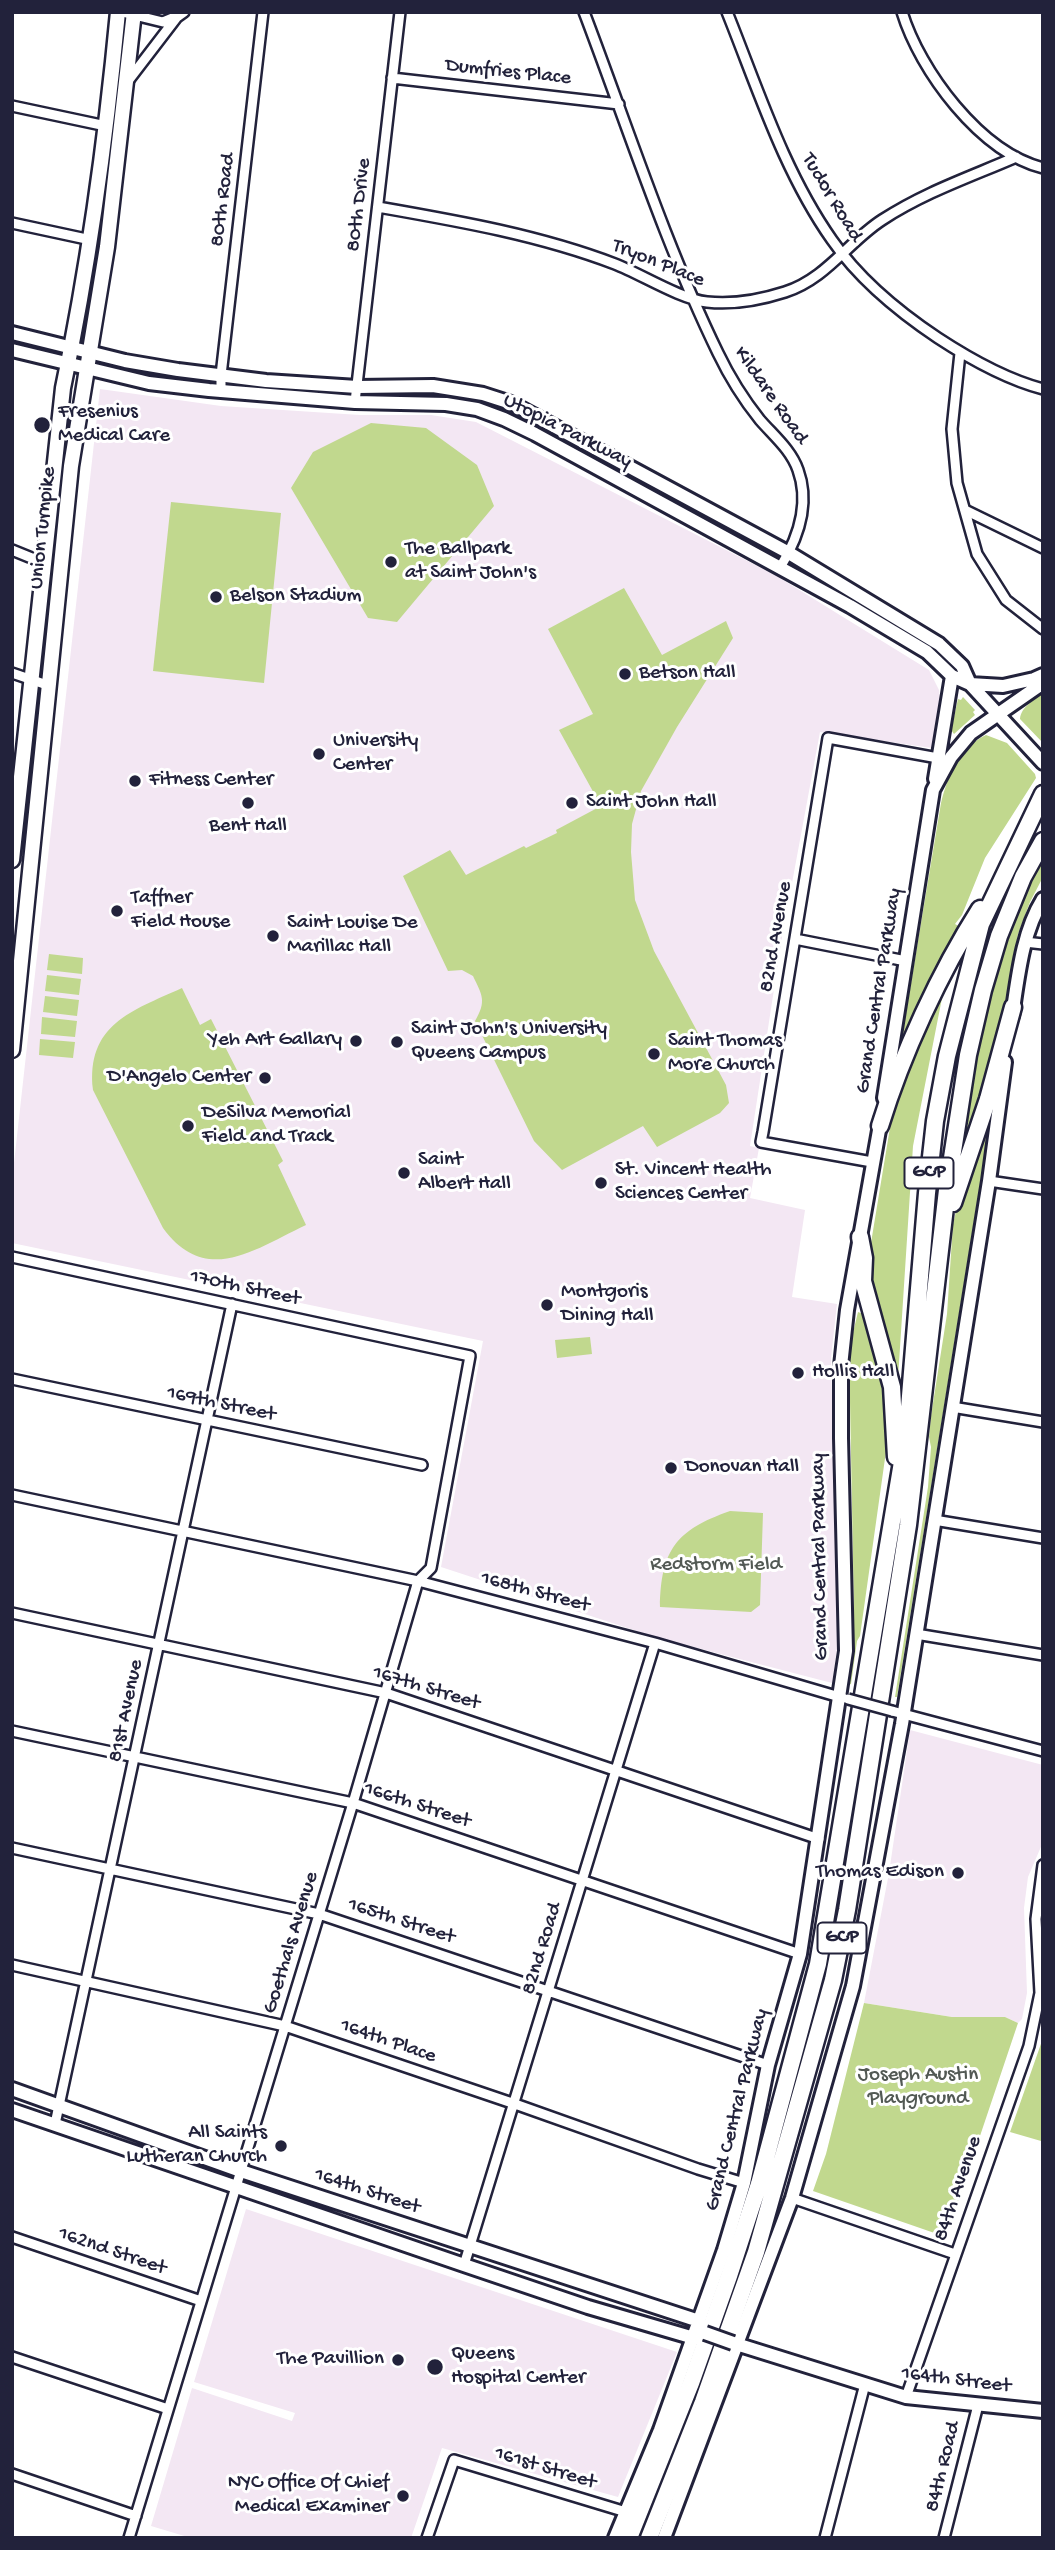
<!DOCTYPE html>
<html>
<head>
<meta charset="utf-8">
<style>
  body { margin:0 }
  #map { position:relative; width:1055px; height:2550px; overflow:hidden; background:#fff; font-family:"Gochi Hand",sans-serif }
  canvas { display:block }
  .frame { position:absolute; inset:0; border:14px solid #22223b; pointer-events:none }
</style>
</head>
<body>
<div id="map">
<canvas width="1055" height="2550"></canvas>
<div class="frame"></div>
</div>
<script>
const ctx = document.querySelector('canvas').getContext('2d');
ctx.lineJoin = 'round';
function fill(path, color) {
  ctx.fillStyle = color;
  ctx.fill(path, 'evenodd');
}
function stroke(path, color, width, dash) {
  ctx.strokeStyle = color;
  ctx.lineWidth = width;
  ctx.lineCap = dash ? 'butt' : 'round';
  ctx.setLineDash(dash || []);
  ctx.stroke(path);
}
function write(font, color, halo, rows, align = 'center') {
  ctx.font = font + ' "Gochi Hand",sans-serif';
  ctx.lineWidth = 6;
  ctx.setLineDash([]);
  ctx.textBaseline = 'middle';
  ctx.strokeStyle = halo;
  ctx.fillStyle = color;
  for (const [text, x, y, turn = 0] of rows) {
    ctx.save();
    ctx.translate(x, y);
    ctx.rotate((+turn || 0) * Math.PI / 180);
    ctx.textAlign = isNaN(turn) ? turn : align;
    if (halo) ctx.strokeText(text, 0, 0);
    ctx.fillText(text, 0, 0);
    ctx.restore();
  }
}
const built = new Path2D(`
  M 100,389 L 221,406 L 360,415 L 431,415 L 476,422 L 775,575 L 929,670 L 939,690 L 941,708 L 932,748 L 820,732 L 782,937 L 750,1146 L 759,1148 L 750,1198 L 805,1210 L 792,1297 L 837,1304 L 831,1358 L 838,1642 L 832,1683 L 655,1637 L 441,1567 L 483,1341 L 12,1243 L 12,1181 Z
  M 910,1730 L 1043,1765 L 1043,1842 L 1028,1877 L 1024,1908 L 1027,1993 L 1022,2019 L 1018,2023 L 1005,2017 L 952,2017 L 864,2003 L 889,1873 Z
  M 246,2209 L 677,2352 L 618,2497 L 442,2448 L 411,2538 L 191,2538 L 151,2526 L 192,2388 L 292,2421 L 295,2413 L 194,2382 Z`);
const green = new Path2D(`
  M 371,423 L 426,428 L 477,465 L 494,506 L 397,622 L 368,618 L 291,488 L 313,452 Z
  M 171,502 L 281,513 L 264,683 L 153,671 Z
  M 624,588 L 662,655 L 726,621 L 733,638 L 677,727 L 641,791 L 632,824 L 631,852 L 635,900 L 654,951 L 726,1085 L 729,1103 L 720,1113 L 657,1147 L 643,1126 L 562,1170 L 534,1141 L 475,1021 C 487,1001 482,995 473,976 L 462,970 L 448,971 L 403,876 L 450,850 L 466,875 L 524,846 L 526,848 L 557,833 L 556,830 L 601,806 L 559,730 L 593,714 L 548,629 Z
  M 1043,693 L 1043,743 L 1020,719 C 1021,707 1034,700 1043,693 Z
  M 963,697 L 975,710 L 973,712 L 975,715 L 954,734 L 951,730 L 958,699 L 961,700 Z
  M 986,735 L 1007,743 L 1035,774 L 1036,778 L 985,858 L 962,915 L 955,924 L 962,928 L 898,1061 L 941,803 C 948,775 959,748 986,735 Z
  M 1043,850 L 1043,877 L 1030,902 L 1018,934 L 1001,1033 L 964,1151 L 960,1151 L 974,1049 L 1004,940 Z
  M 49,954 L 83,958 L 82,974 L 47,970 Z
  M 47,975 L 81,979 L 79,995 L 45,991 Z
  M 182,988 L 200,1025 L 211,1019 L 283,1161 L 278,1165 L 306,1225 C 255,1249 206,1287 163,1228 L 93,1090 C 86,1025 131,1011 182,988 Z
  M 45,996 L 79,1000 L 77,1016 L 43,1012 Z
  M 942,998 L 913,1146 L 897,1394 L 873,1307 L 869,1255 L 896,1091 L 937,999 Z
  M 42,1017 L 77,1021 L 75,1037 L 41,1034 Z
  M 40,1039 L 75,1042 L 73,1058 L 39,1055 Z
  M 996,1085 L 897,1697 L 895,1697 L 928,1487 L 931,1447 L 929,1437 L 931,1416 L 947,1314 L 953,1224 L 961,1191 Z
  M 858,1312 L 866,1315 L 885,1376 L 890,1423 L 860,1636 L 857,1641 L 851,1684 L 848,1685 L 853,1649 L 854,1613 L 849,1349 Z
  M 590,1337 L 592,1354 L 557,1358 L 555,1340 Z
  M 730,1511 L 763,1513 L 760,1605 L 751,1612 L 660,1607 C 661,1550 676,1530 730,1511 Z
  M 864,2003 L 952,2017 L 1005,2017 L 1018,2023 L 946,2237 L 813,2191 L 826,2154 Z
  M 1043,2038 L 1043,2140 L 1041,2141 L 1010,2132 Z`);
const street = new Path2D(`
  M 122,12 L 163,22 L 175,17
  M 584,12 C 627,125 665,244 718,353 C 729,376 744,400 760,420 C 774,436 791,450 798,470 C 810,503 798,538 781,566
  M 727,12 C 758,89 784,172 832,240 C 859,279 899,312 938,338 C 970,359 1005,379 1043,389
  M 902,12 C 920,71 980,152 1043,168
  M 392,78 L 619,104
  M 128,81 L 177,17 L 184,12
  M 12,106 L 106,126
  M 378,207 C 458,221 539,235 615,264 C 641,274 680,299 707,302 C 734,305 760,300 785,292 C 826,279 848,242 882,220 C 925,192 970,177 1016,157
  M 12,223 L 91,240
  M 960,353 L 952,429 L 957,483 L 977,554 L 1006,600 L 1043,629
  M 221,392 L 221,375 L 263,12
  M 355,402 L 400,12
  M 965,510 L 1043,548
  M 12,550 L 44,563
  M 12,673 L 50,686
  M 795,939 L 906,961
  M 1025,942 L 1043,944
  M 872,1162 L 761,1142 L 763,1132 L 828,738 L 938,758
  M 989,1181 L 1043,1189
  M 12,1257 L 470,1356 L 431,1568 L 418,1581 L 353,1803 L 129,2538
  M 12,1379 L 422,1465
  M 952,1407 L 1043,1422
  M 12,1495 L 418,1581 L 655,1643 L 843,1698
  M 934,1520 L 1043,1538
  M 12,1613 L 386,1693 L 819,1839
  M 916,1634 L 1043,1655
  M 892,1711 L 1043,1751
  M 12,1731 L 353,1803 L 800,1954
  M 12,1848 L 319,1914 L 768,2065
  M 12,1965 L 285,2026 L 515,2104 L 698,2169 L 744,2183
  M 55,2124 L 232,1304
  M 792,2198 L 955,2254
  M 12,2237 L 201,2301
  M 464,2265 L 655,1643
  M 12,2357 L 168,2409
  M 906,2397 L 1029,2046 L 1040,1993 L 1036,1919 L 1043,1865
  M 12,2474 L 136,2516
  M 427,2538 L 454,2460 L 626,2512
  M 825,2538 L 865,2384
  M 944,2538 L 978,2405`);
const secondary = new Path2D(`
  M 12,333 L 125,361 L 178,370 L 266,381 L 357,387 L 433,386 L 483,394 L 511,403 L 789,553 L 939,644 L 962,666 L 970,684 L 1043,763
  M 12,350 L 149,383 L 209,390 L 355,402 L 446,404 L 477,409 L 504,419 L 535,434 L 850,606 L 927,652 L 952,676 L 970,684 L 1003,686 L 1034,679 L 1043,675
  M 935,779 L 952,676
  M 1012,1016 C 1018,977 1022,933 1043,899
  M 884,1098 L 933,790 L 951,757 L 971,733 L 1043,683
  M 12,2089 L 241,2171 L 699,2321 L 705,2333 L 694,2338 L 588,2307 L 464,2265 L 12,2110
  M 733,2343 L 906,2397 L 1043,2411
  M 615,2538 L 660,2430 L 724,2250 L 744,2183 L 768,2065 L 800,1954 L 846,1651 L 841,1438 L 841,1366 L 847,1310 L 881,1119
  M 664,2538 L 792,2198 L 853,1986 L 902,1724 L 989,1181 L 1005,1062`);
const primary = new Path2D(`
  M 12,860 L 63,388 C 89,264 106,139 118,12
  M 12,1050 L 71,466 L 107,247 L 134,12`);
const highway = new Path2D(`
  M 880,1126 C 902,1054 940,972 980,909
  M 953,1203 L 988,1099 L 1013,1007
  M 860,1237 L 864,1258 L 863,1281 L 892,1387 L 896,1457
  M 629,2538 L 691,2383 L 729,2276 L 759,2184 L 818,1964 L 907,1432 L 927,1193 L 935,1121 L 947,1056 L 981,924 L 1043,794
  M 649,2538 L 703,2402 L 756,2252 L 833,1980 L 847,1910 L 908,1525 L 947,1190 L 968,1055 L 983,990 L 999,936 L 1023,877 L 1043,841`);
const streetBridge = new Path2D(`
  M 848,1699 L 892,1711`);
const secondaryBridge = new Path2D(`
  M 705,2333 L 733,2343`);
const markers = [
  [42,425,9,"#22223b"],
  [391,562,7,"#22223b"],
  [216,597,7,"#22223b"],
  [625,674,7,"#22223b"],
  [319,754,7,"#22223b"],
  [135,781,7,"#22223b"],
  [248,803,7,"#22223b"],
  [572,803,7,"#22223b"],
  [117,911,7,"#22223b"],
  [273,936,7,"#22223b"],
  [356,1041,7,"#22223b"],
  [397,1042,7,"#22223b"],
  [654,1054,7,"#22223b"],
  [265,1078,7,"#22223b"],
  [188,1126,7,"#22223b"],
  [404,1173,7,"#22223b"],
  [601,1183,7,"#22223b"],
  [547,1305,7,"#22223b"],
  [798,1373,7,"#22223b"],
  [671,1468,7,"#22223b"],
  [958,1873,7,"#22223b"],
  [281,2146,7,"#22223b"],
  [398,2360,7,"#22223b"],
  [435,2367,9,"#22223b"],
  [403,2496,7,"#22223b"]
];
const shields = [
  [929,1173,49],
  [842,1938,49]
];
const shieldNames = [
  ["GCP",929,1173],
  ["GCP",842,1938]
];
const streetNames = [
  ["Dumfries Place",508,73,6],
  ["Tudor Road",831,198,59],
  ["80th Road",224,200,-83],
  ["80th Drive",360,205,-83],
  ["Tryon Place",658,264,22],
  ["Kildare Road",770,396,55],
  ["Utopia Parkway",567,432,27],
  ["Union Turnpike",44,528,-84],
  ["82nd Avenue",777,937,-80],
  ["Grand Central Parkway",880,991,-81],
  ["170th Street",245,1289,12],
  ["169th Street",221,1405,12],
  ["Grand Central Parkway",821,1557,-91],
  ["168th Street",535,1593,15],
  ["167th Street",426,1689,17],
  ["81st Avenue",127,1711,-78],
  ["166th Street",417,1806,18],
  ["165th Street",401,1922,18],
  ["Goethals Avenue",292,1943,-73],
  ["82nd Road",543,1949,-73],
  ["164th Place",388,2042,19],
  ["Grand Central Parkway",738,2110,-76],
  ["84th Avenue",959,2189,-71],
  ["164th Street",367,2192,18],
  ["162nd Street",112,2252,19],
  ["164th Street",956,2381,7],
  ["84th Road",944,2467,-76],
  ["161st Street",545,2469,17]
];
const poiNames = [
  ["Fresenius",58,413],
  ["Medical Care",58,437],
  ["The Ballpark",405,550],
  ["at Saint John's",405,574],
  ["Belson Stadium",230,597],
  ["Betson Hall",639,674],
  ["University",333,742],
  ["Center",333,766],
  ["Fitness Center",149,781],
  ["Saint John Hall",586,803],
  ["Bent Hall",248,827,"center"],
  ["Taffner",131,899],
  ["Field House",131,923],
  ["Saint Louise De",287,924],
  ["Marillac Hall",287,948],
  ["Saint John's University",411,1030],
  ["Queens Campus",411,1054],
  ["Yeh Art Gallary",342,1041,"right"],
  ["Saint Thomas",668,1042],
  ["More Church",668,1066],
  ["D'Angelo Center",251,1078,"right"],
  ["DeSilva Memorial",202,1114],
  ["Field and Track",202,1138],
  ["Saint",418,1161],
  ["Albert Hall",418,1185],
  ["St. Vincent Health",615,1171],
  ["Sciences Center",615,1195],
  ["Montgoris",561,1293],
  ["Dining Hall",561,1317],
  ["Hollis Hall",812,1373],
  ["Donovan Hall",685,1468],
  ["Thomas Edison",944,1873,"right"],
  ["All Saints",267,2134,"right"],
  ["Lutheran Church",267,2158,"right"],
  ["Queens",451,2355],
  ["Hospital Center",451,2379],
  ["The Pavillion",384,2360,"right"],
  ["NYC Office Of Chief",389,2484,"right"],
  ["Medical Examiner",389,2508,"right"]
];
const parkNames = [
  ["Redstorm Field",716,1566],
  ["Joseph Austin",918,2076],
  ["Playground",918,2100]
];
fill(built, '#f3e7f3');
fill(green, '#c1d88e');
stroke(street, '#22223b', 14);
stroke(secondary, '#22223b', 18);
stroke(primary, '#22223b', 19);
stroke(highway, '#22223b', 21);
stroke(street, '#fff', 9);
stroke(secondary, '#fff', 12);
stroke(primary, '#fff', 14);
stroke(highway, '#fff', 16);
stroke(streetBridge, '#22223b', 14, []);
stroke(secondaryBridge, '#22223b', 18, []);
stroke(streetBridge, '#fff', 9);
stroke(secondaryBridge, '#fff', 12);
for (const [x, y, r, color] of markers) {
  const dot = new Path2D();
  dot.arc(x, y, r, 0, 2 * Math.PI);
  ctx.fillStyle = color;
  ctx.fill(dot);
  stroke(dot, '#fff', 2.5);
}
for (const [x, y, w] of shields) {
  const box = new Path2D();
  box.roundRect(x - w / 2, y - 15.5, w, 31, 5);
  ctx.fillStyle = '#fff';
  ctx.fill(box);
  stroke(box, '#22223b', 2);
}
write('bold 19px', '#22223b', null, shieldNames);
write('21px', '#22223b', '#fff', streetNames);
write('21px', '#22223b', '#fff', poiNames, 'left');
write('21px', '#525954', '#fff', parkNames);
</script>
</body>
</html>
